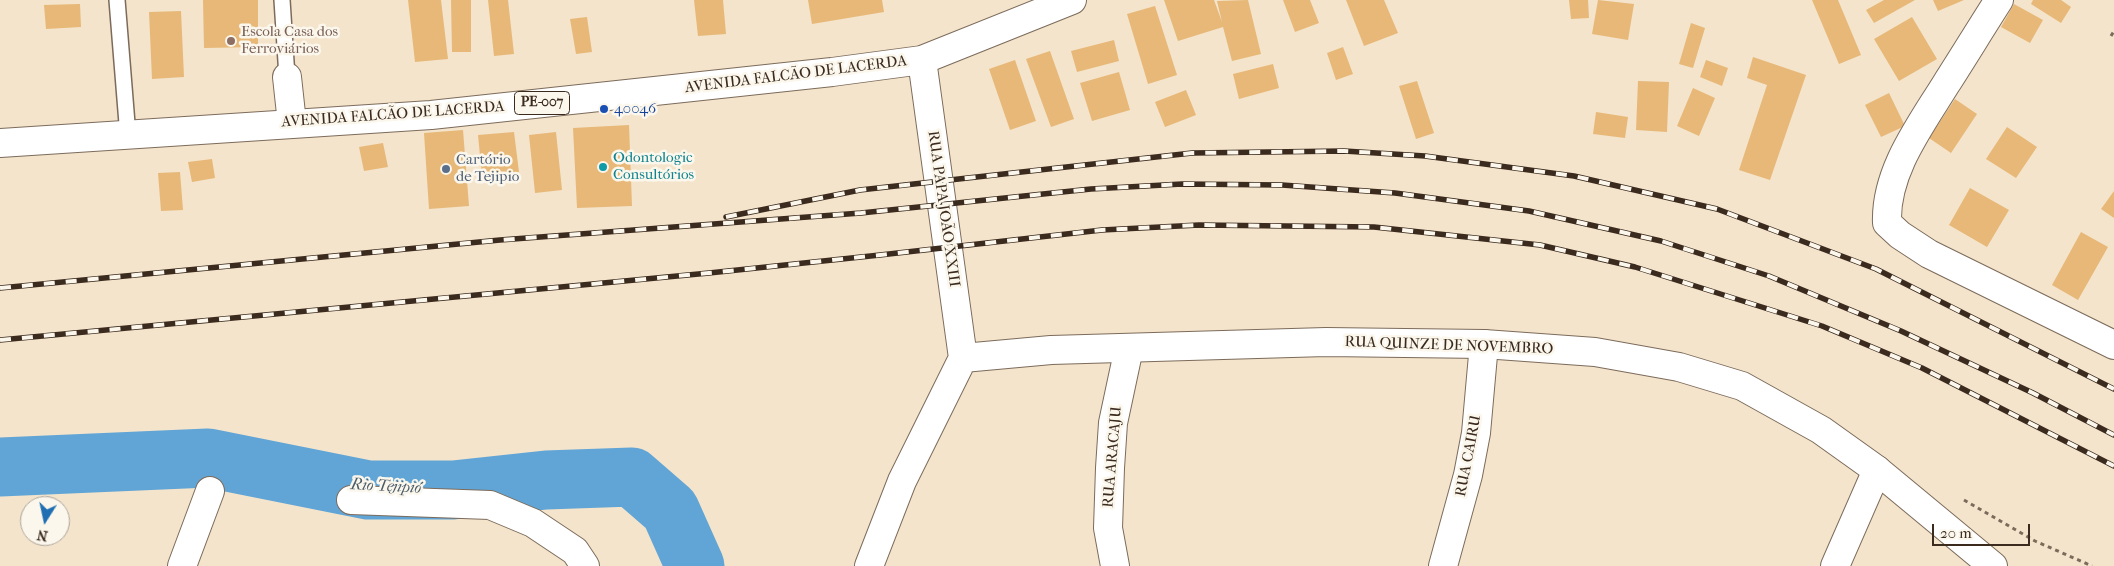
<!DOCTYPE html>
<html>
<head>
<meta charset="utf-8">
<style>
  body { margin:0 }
  #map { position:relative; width:2114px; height:566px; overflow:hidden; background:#f4e4cb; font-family:"IM FELL French Canon",serif }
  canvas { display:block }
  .north { position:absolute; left:20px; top:496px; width:50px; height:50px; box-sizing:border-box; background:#fbf7ec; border:1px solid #aea59a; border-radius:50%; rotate:190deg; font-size:14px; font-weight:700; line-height:20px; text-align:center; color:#3b2a1e }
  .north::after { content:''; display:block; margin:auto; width:18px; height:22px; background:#1f6fb2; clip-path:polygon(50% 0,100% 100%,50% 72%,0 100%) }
  .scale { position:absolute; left:1932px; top:524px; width:98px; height:22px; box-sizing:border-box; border:2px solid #3b2a1e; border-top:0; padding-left:6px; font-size:15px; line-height:18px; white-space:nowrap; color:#3b2a1e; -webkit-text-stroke:4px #fbf7ec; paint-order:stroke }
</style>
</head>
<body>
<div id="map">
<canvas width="2114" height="566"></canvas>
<div class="north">N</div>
<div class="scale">20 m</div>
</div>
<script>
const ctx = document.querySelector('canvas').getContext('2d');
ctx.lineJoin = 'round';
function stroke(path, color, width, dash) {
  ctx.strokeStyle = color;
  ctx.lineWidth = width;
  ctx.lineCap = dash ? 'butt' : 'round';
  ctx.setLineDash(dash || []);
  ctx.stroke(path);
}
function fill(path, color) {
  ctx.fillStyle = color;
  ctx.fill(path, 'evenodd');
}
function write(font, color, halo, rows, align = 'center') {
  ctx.font = font + ' "IM FELL French Canon",serif';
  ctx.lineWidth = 5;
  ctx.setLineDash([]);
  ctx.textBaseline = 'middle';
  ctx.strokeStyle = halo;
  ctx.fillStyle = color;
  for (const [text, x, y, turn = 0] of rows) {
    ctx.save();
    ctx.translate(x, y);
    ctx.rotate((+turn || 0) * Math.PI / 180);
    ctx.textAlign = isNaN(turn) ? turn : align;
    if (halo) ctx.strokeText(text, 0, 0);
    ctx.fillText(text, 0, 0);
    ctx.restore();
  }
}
const river = new Path2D(`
  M 0,467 L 208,458 L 368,490 L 453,490 L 546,480 L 632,477 L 670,510 L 695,566`);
const building = new Path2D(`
  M 203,0 L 258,0 L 258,47 L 204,48 Z
  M 408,0 L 441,0 L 448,59 L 415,62 Z
  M 451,0 L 471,0 L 471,52 L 452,52 Z
  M 488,0 L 508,0 L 514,54 L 494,56 Z
  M 694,0 L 723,0 L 726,34 L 698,36 Z
  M 808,0 L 882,0 L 884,12 L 812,24 Z
  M 1164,0 L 1214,0 L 1222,22 L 1217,1 L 1248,0 L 1261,54 L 1232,61 L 1223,27 L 1178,41 Z
  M 1283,0 L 1310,0 L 1319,23 L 1295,32 Z
  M 1346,0 L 1384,0 L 1398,33 L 1364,46 Z
  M 1569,0 L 1588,0 L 1589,18 L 1571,19 Z
  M 1598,0 L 1634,4 L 1628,40 L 1592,34 Z
  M 1812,0 L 1838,0 L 1861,55 L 1839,64 Z
  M 1884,0 L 1915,0 L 1874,23 L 1866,10 Z
  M 1933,0 L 1964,0 L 1938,11 Z
  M 2033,0 L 2061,0 L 2071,7 L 2061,23 L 2031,4 Z
  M 80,4 L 81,27 L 46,29 L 44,5 Z
  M 2014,4 L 2043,20 L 2030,43 L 2001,27 Z
  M 1155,6 L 1177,75 L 1148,84 L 1127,14 Z
  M 181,11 L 184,77 L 152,79 L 149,12 Z
  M 587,17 L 592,52 L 576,54 L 570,19 Z
  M 1912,17 L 1937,59 L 1899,81 L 1874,39 Z
  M 1691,23 L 1705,28 L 1693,68 L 1679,64 Z
  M 1114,40 L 1119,61 L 1077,72 L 1071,51 Z
  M 1343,47 L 1353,74 L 1336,80 L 1327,53 Z
  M 1050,51 L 1074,119 L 1051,127 L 1026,59 Z
  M 1753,57 L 1806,75 L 1770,180 L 1739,170 L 1767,85 L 1747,78 Z
  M 1015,60 L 1036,121 L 1010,130 L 989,69 Z
  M 1706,60 L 1728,68 L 1722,86 L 1700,77 Z
  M 1273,64 L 1279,88 L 1239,99 L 1233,74 Z
  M 1119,72 L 1130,110 L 1092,121 L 1080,83 Z
  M 1417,81 L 1434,133 L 1416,139 L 1399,86 Z
  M 1638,81 L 1669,82 L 1667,132 L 1636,130 Z
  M 1693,88 L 1715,98 L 1699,136 L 1677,126 Z
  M 1186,90 L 1196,115 L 1165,127 L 1155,102 Z
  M 1889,93 L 1905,126 L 1881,137 L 1865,105 Z
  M 1955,99 L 1977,114 L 1951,153 L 1929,138 Z
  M 1596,112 L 1628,117 L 1625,138 L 1593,134 Z
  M 629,125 L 632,206 L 577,208 L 573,128 Z
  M 2007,127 L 2037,147 L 2016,178 L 1986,159 Z
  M 463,130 L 469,206 L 429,209 L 424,133 Z
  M 514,132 L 519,172 L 482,176 L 478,135 Z
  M 556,132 L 562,190 L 535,193 L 529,135 Z
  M 383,143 L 388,167 L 364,171 L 359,147 Z
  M 212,159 L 215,178 L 192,182 L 188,162 Z
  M 180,172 L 183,210 L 161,211 L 158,173 Z
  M 1970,188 L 2009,210 L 1987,247 L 1949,225 Z
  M 2114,191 L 2114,218 L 2101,209 Z
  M 2081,232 L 2108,247 L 2078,300 L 2052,285 Z`);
const path = new Path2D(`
  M 2111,36 L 2114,31
  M 1964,500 L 2035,541 L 2092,566`);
const service = new Path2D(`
  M 117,0 L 128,136
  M 282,0 L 287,77`);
const minor = new Path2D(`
  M 1999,0 C 1981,28 1964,56 1946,84 C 1920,126 1885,172 1887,223 L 1900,235 L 1929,254 L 2114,345
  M 287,77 L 292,123
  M 351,500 L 490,505 L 533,523 L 575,551 L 585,566
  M 182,566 L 210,491
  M 1115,566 L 1108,528 L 1110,468 L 1113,423 L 1129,348
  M 1443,566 L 1468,475 L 1476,433 L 1484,344
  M 1835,566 L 1877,470`);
const tertiary = new Path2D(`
  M 963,358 L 1051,350 L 1326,342 L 1484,344 L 1595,352 L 1679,367 L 1742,386 L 1821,430 L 1877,470 L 1993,566
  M 869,566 L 902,481 L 963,358 L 922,60`);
const primary = new Path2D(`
  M 0,143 L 431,115 L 832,72 L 922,60 L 1072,0`);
const rail = new Path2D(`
  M 726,217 L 860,190 L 1192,153 L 1344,151 L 1425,156 L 1574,176 L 1717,209 L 1876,269 L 2114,389
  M 0,288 L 500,240 L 861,213 L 1091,189 L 1182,184 L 1282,185 L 1395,193 L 1529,211 L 1661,241 L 1769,276 L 1901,331 L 2033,393 L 2114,435
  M 0,340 L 709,273 L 880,255 L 1102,230 L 1199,225 L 1374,227 L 1540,245 L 1635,267 L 1822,326 L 1922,368 L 2114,466`);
const markers = [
  [231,41,5,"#8d6e63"],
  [604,109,5,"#1a4fb4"],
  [603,167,5,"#0f9aa8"],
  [446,169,5,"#5c6f8a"]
];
const shields = [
  [542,103,55]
];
const shieldNames = [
  ["PE-007",542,103]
];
const educationNames = [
  ["Escola Casa dos",241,32],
  ["Ferroviários",241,49]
];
const streetNames = [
  ["AVENIDA FALCÃO DE LACERDA",796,75,-7],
  ["AVENIDA FALCÃO DE LACERDA",393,115,-4],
  ["RUA PAPA JOÃO XXIII",943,209,82],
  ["RUA QUINZE DE NOVEMBRO",1449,346,2],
  ["RUA CAIRU",1469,456,-79],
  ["RUA ARACAJU",1113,457,-85]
];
const transitNames = [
  ["40046",614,109]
];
const cultureNames = [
  ["Odontologic",613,158],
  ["Consultórios",613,175]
];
const serviceNames = [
  ["Cartório",456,160],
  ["de Tejipio",456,177]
];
const waterNames = [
  ["Rio Tejipió",386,487,3]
];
stroke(river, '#61a5d6', 59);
fill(building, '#e7b878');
stroke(service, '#7c6b5b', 18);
stroke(minor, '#7c6b5b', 30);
stroke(tertiary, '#7c6b5b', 30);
stroke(primary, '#7c6b5b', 30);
stroke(path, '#7c6b5b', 3, [4, 4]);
stroke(service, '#fff', 15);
stroke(minor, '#fff', 28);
stroke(tertiary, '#fff', 28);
stroke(primary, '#fff', 28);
stroke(rail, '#3b2a1e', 5.5);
stroke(rail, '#fbf7ec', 4, [11]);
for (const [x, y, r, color] of markers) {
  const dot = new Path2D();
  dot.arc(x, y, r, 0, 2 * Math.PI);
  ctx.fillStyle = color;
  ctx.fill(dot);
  stroke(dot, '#fbf7ec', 2);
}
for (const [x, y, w] of shields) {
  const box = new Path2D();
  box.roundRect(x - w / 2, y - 11.5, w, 23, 4);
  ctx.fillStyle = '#fbf7ec';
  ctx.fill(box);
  stroke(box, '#3b2a1e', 1);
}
write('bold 14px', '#3b2a1e', null, shieldNames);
write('15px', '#785e54', '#fbf7ec', educationNames, 'left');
write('15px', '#3b2a1e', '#fbf7ec', streetNames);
write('15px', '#164399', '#fbf7ec', transitNames, 'left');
write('15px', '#0d838f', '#fbf7ec', cultureNames, 'left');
write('15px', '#4e5e75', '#fbf7ec', serviceNames, 'left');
write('italic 16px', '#4a5b68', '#fbf7ec', waterNames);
</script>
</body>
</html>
